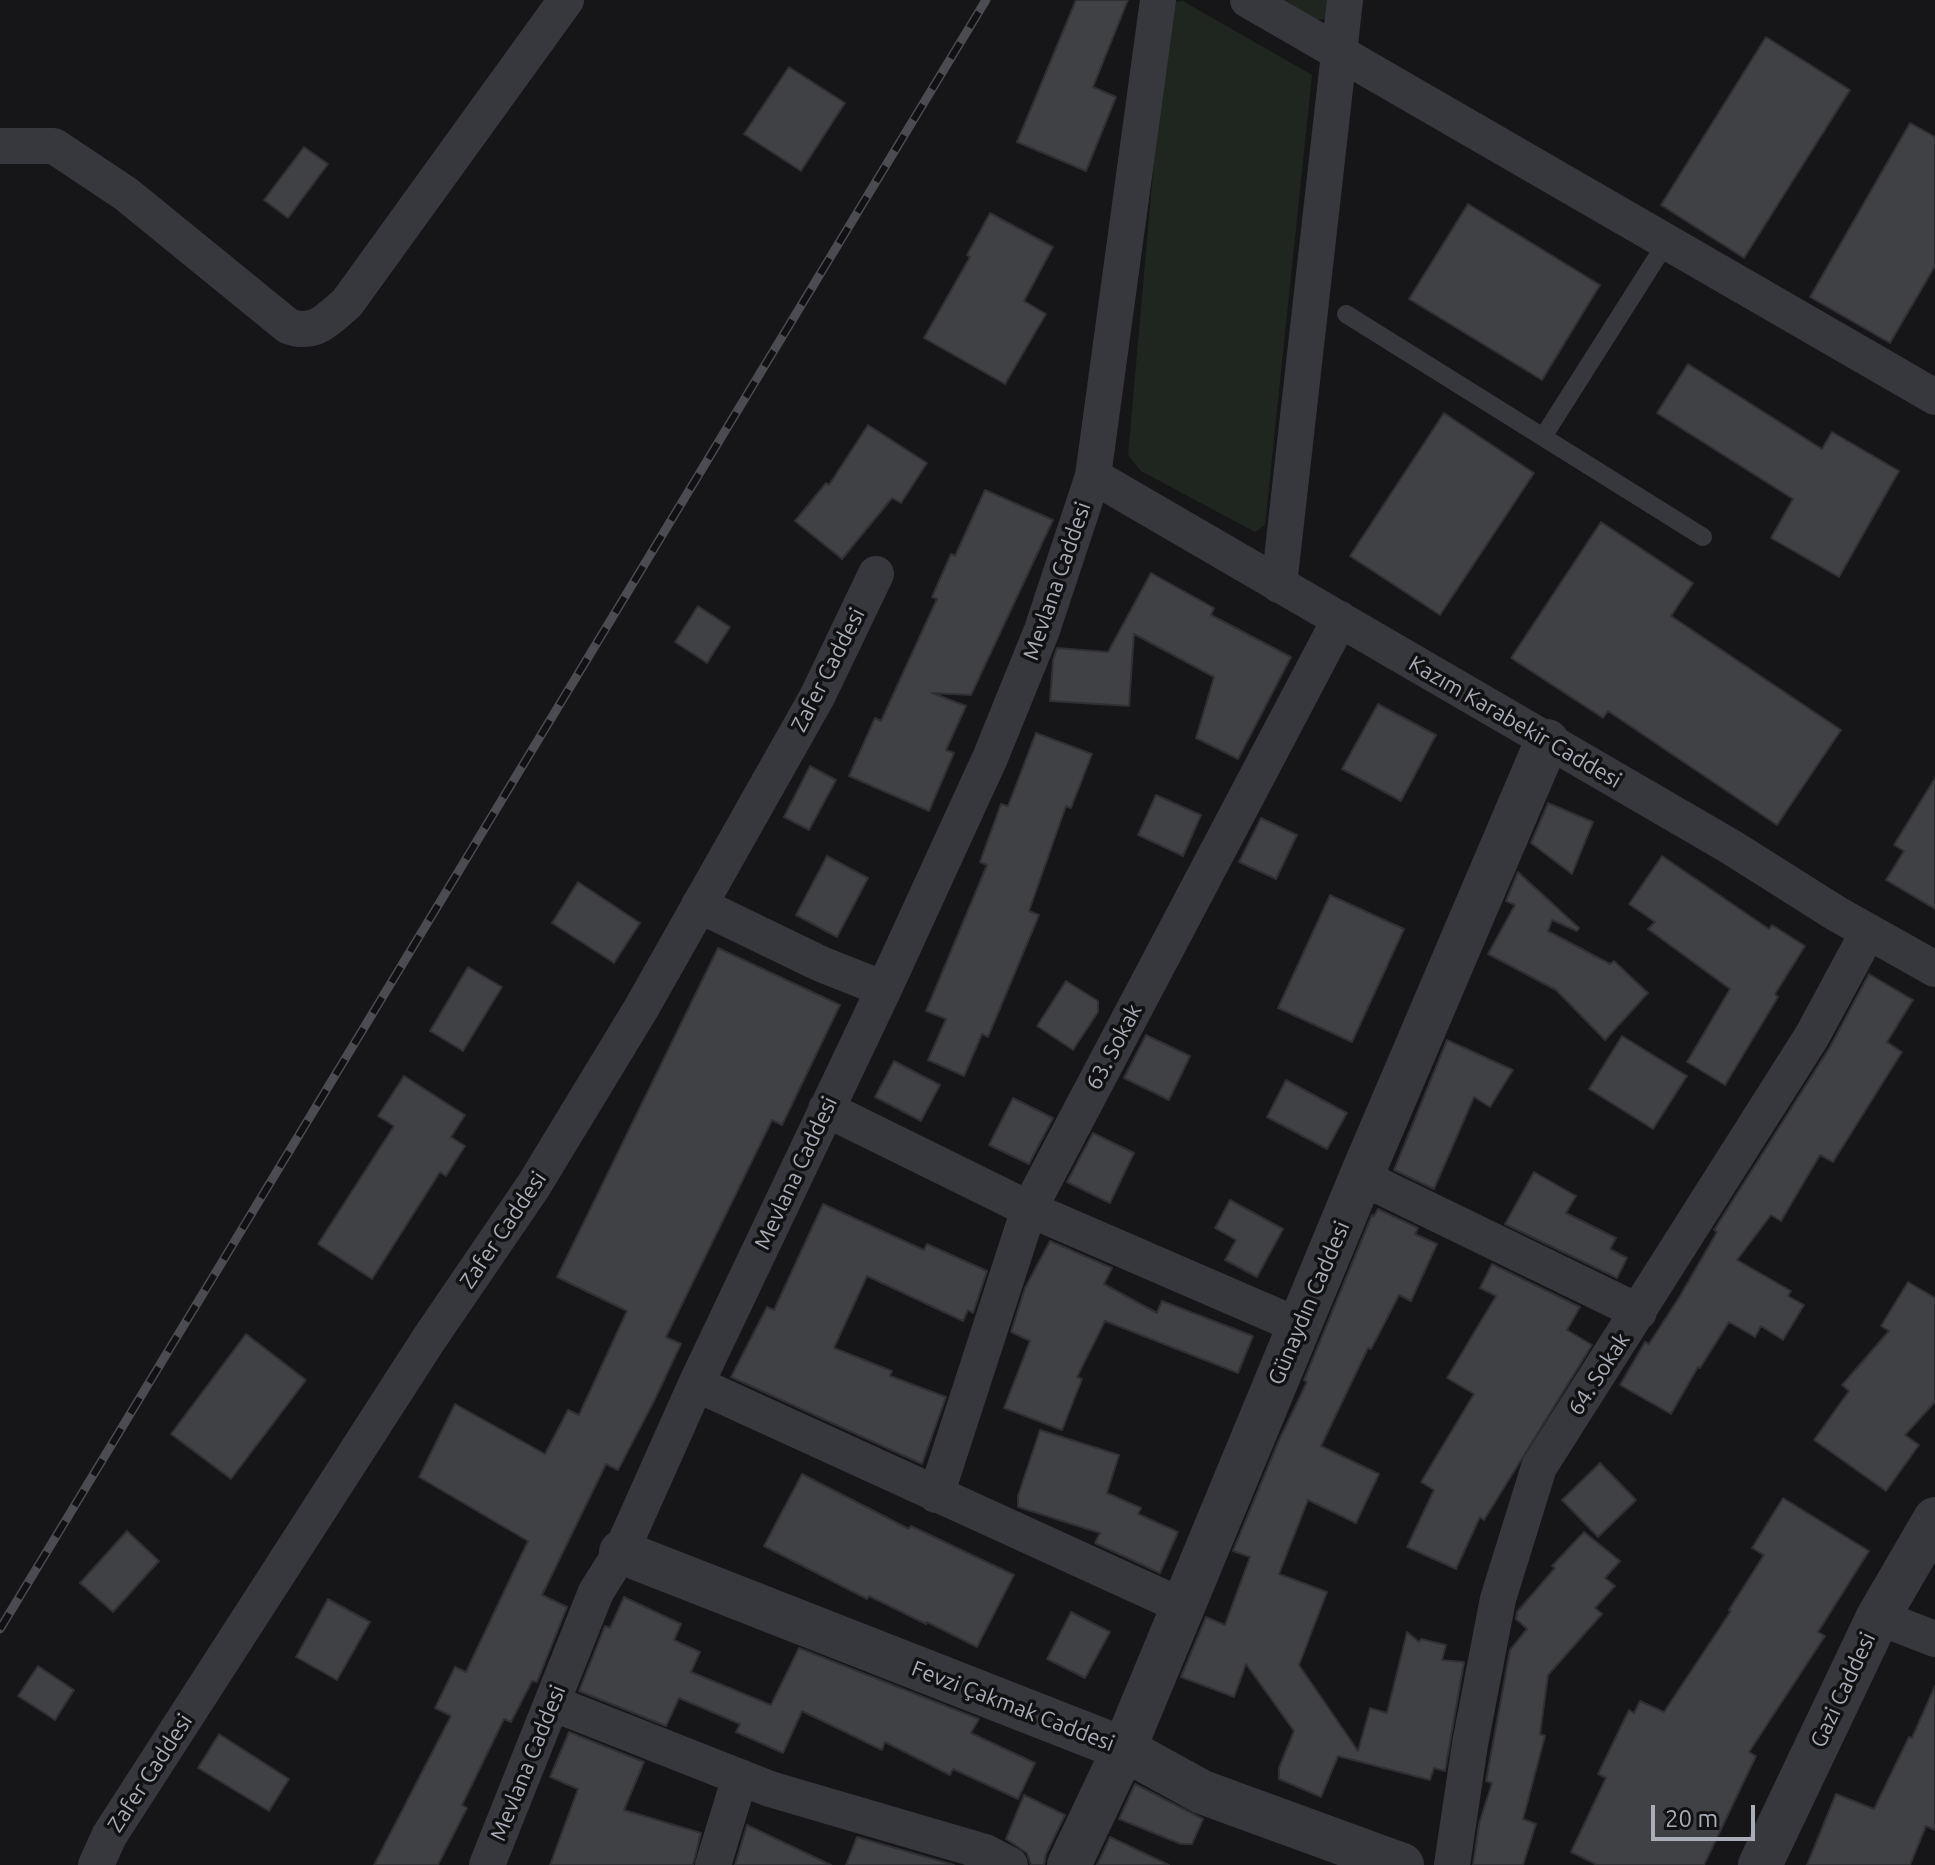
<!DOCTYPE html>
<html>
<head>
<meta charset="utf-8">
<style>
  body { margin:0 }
  #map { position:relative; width:1935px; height:1865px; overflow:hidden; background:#161618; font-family:Ubuntu,sans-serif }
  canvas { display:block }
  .scale { position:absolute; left:1651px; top:1805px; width:104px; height:36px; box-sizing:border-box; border:4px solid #a8adb8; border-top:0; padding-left:10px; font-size:24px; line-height:28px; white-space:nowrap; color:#a8adb8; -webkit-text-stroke:6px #111113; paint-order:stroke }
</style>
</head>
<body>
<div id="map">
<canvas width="1935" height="1865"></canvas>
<div class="scale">20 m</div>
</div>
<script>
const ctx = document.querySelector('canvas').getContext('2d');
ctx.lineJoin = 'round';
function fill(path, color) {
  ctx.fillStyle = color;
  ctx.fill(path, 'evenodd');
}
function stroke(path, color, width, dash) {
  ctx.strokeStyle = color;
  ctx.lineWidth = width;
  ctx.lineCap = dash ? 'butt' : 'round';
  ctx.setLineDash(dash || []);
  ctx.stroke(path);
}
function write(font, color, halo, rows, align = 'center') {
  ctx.font = font + ' Ubuntu,sans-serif';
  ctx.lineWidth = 7;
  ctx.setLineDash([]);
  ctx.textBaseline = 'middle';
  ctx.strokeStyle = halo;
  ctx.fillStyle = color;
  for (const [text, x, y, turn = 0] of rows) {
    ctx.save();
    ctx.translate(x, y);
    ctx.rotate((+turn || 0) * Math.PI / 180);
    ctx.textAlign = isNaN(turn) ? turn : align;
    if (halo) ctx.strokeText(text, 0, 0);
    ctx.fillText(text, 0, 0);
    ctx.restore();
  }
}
const green = new Path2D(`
  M 1285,0 L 1332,0 L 1330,18 L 1316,20 Z
  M 1183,1 L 1312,75 L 1265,525 L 1255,532 L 1141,471 L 1128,455 L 1168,3 Z`);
const building = new Path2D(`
  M 1076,0 L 1128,0 L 1093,87 L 1116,97 L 1086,171 L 1017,142 Z
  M 1766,37 L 1850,90 L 1744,258 L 1661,205 Z
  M 789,67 L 845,103 L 801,171 L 744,134 Z
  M 1910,123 L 1935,137 L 1935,266 L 1890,343 L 1810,297 Z
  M 304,147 L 328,164 L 288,218 L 264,200 Z
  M 1468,204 L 1600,285 L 1542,380 L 1409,299 Z
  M 990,213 L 1053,247 L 1024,301 L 1046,314 L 1005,384 L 924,338 L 970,257 L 967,255 Z
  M 1688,364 L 1822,449 L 1832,432 L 1899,471 L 1839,577 L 1771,538 L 1793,499 L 1657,413 Z
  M 1444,413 L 1534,473 L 1440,615 L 1350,556 Z
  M 868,425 L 927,463 L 901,503 L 892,498 L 842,559 L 795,521 L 826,483 L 829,485 Z
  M 985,490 L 1053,520 L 971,695 L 932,693 L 966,706 L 946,750 L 954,753 L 929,811 L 849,776 L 875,718 L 881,721 L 937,599 L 932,597 L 951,554 L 955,556 Z
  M 1601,522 L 1693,583 L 1671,616 L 1841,730 L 1777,825 L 1608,711 L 1603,718 L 1511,658 Z
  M 1151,573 L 1214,608 L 1211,615 L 1291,657 L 1238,759 L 1196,738 L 1214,677 L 1134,634 L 1129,706 L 1050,701 L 1053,660 L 1057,648 L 1108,652 Z
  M 698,606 L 730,627 L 707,663 L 675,642 Z
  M 1378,704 L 1436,735 L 1401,801 L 1342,769 Z
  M 1036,733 L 1092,754 L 1071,808 L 1066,806 L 1029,911 L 1039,915 L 988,1037 L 982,1034 L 964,1076 L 928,1060 L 946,1019 L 926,1011 L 987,865 L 980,862 L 1001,804 L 1008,806 Z
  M 810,766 L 836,780 L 809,830 L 784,817 Z
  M 1935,778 L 1935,909 L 1886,880 L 1904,851 L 1894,845 Z
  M 1156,795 L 1201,815 L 1183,856 L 1138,835 Z
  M 1548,803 L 1593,822 L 1572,874 L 1531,843 Z
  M 1261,818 L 1297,835 L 1276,879 L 1239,862 Z
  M 827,856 L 868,878 L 837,937 L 796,915 Z
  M 1662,856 L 1769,929 L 1772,925 L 1805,946 L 1775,994 L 1778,997 L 1725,1085 L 1687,1062 L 1730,989 L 1648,929 L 1655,922 L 1629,904 Z
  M 1518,872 L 1579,928 L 1577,931 L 1552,920 L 1548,931 L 1610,964 L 1614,961 L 1648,993 L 1605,1040 L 1556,990 L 1488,954 L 1515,905 L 1506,901 Z
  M 578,882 L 640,923 L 614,963 L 552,923 Z
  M 1330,895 L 1404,929 L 1352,1042 L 1278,1008 Z
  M 718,948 L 840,1005 L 782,1125 L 772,1120 L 666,1337 L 681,1344 L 654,1401 L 618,1470 L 606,1464 L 542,1595 L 567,1607 L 537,1682 L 532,1681 L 511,1722 L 504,1719 L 462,1805 L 467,1808 L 438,1865 L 374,1865 L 451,1716 L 435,1708 L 455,1667 L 466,1672 L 528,1541 L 419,1477 L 455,1404 L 545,1454 L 568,1410 L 579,1415 L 627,1311 L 557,1277 Z
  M 468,967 L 502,987 L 463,1051 L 430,1031 Z
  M 1869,974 L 1913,1000 L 1887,1042 L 1902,1052 L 1833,1162 L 1820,1155 L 1781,1221 L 1771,1215 L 1737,1260 L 1791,1291 L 1788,1296 L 1804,1305 L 1783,1340 L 1761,1326 L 1755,1337 L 1729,1322 L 1700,1368 L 1698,1367 L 1671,1414 L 1620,1385 L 1645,1342 L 1649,1344 L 1680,1296 L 1717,1232 L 1714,1230 L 1830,1047 Z
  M 1066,981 L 1098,1001 L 1098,1012 L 1073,1050 L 1037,1026 Z
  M 1146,1035 L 1190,1056 L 1169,1100 L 1124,1078 Z
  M 1622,1036 L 1687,1076 L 1653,1129 L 1589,1089 Z
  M 1447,1040 L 1513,1070 L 1490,1107 L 1474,1097 L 1434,1189 L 1394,1170 Z
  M 894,1061 L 940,1085 L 921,1121 L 875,1097 Z
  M 404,1076 L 465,1115 L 451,1137 L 465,1146 L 446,1176 L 440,1172 L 372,1279 L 318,1244 L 394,1126 L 378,1116 Z
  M 1286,1080 L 1347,1113 L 1327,1149 L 1267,1117 Z
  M 1013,1098 L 1053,1118 L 1029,1164 L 989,1145 Z
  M 1093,1133 L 1134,1153 L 1110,1203 L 1067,1182 Z
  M 1534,1172 L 1576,1196 L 1566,1213 L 1616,1238 L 1610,1249 L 1627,1258 L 1617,1278 L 1505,1224 Z
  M 1230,1200 L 1283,1229 L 1257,1277 L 1225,1260 L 1236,1240 L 1215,1228 Z
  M 823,1204 L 924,1250 L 927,1244 L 987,1271 L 973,1313 L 968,1310 L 963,1321 L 867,1276 L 834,1348 L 892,1371 L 890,1376 L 946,1397 L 922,1464 L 731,1377 L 767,1307 L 774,1310 Z
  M 1378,1209 L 1418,1228 L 1415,1234 L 1437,1244 L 1411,1301 L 1399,1295 L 1371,1349 L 1368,1348 L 1321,1446 L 1379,1474 L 1356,1523 L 1308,1500 L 1279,1574 L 1327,1592 L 1299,1665 L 1358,1751 L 1370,1708 L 1387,1713 L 1407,1632 L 1419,1642 L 1421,1639 L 1446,1645 L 1442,1660 L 1464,1662 L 1445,1771 L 1434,1768 L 1430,1780 L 1338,1756 L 1321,1797 L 1279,1779 L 1279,1768 L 1294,1731 L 1246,1664 L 1234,1697 L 1181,1677 L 1206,1617 L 1225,1625 L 1250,1557 L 1233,1551 L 1279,1440 L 1307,1382 L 1304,1380 L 1372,1215 L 1374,1216 Z
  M 1050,1241 L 1112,1268 L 1104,1284 L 1157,1313 L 1162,1301 L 1253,1336 L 1238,1373 L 1105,1321 L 1077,1377 L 1082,1379 L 1062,1430 L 1004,1408 L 1030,1341 L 1011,1332 L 1025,1288 Z
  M 1492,1264 L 1580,1307 L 1567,1330 L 1592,1345 L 1484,1520 L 1480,1517 L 1456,1569 L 1407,1547 L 1434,1490 L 1421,1482 L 1474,1394 L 1447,1378 L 1496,1296 L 1480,1288 Z
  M 1908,1282 L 1935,1298 L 1935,1402 L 1905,1435 L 1919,1445 L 1886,1491 L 1814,1440 L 1849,1391 L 1842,1385 L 1889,1331 L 1881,1326 Z
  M 246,1334 L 306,1380 L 231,1479 L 171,1434 Z
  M 1040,1430 L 1119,1455 L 1107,1493 L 1141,1508 L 1138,1514 L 1178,1532 L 1160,1573 L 1095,1543 L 1100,1533 L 1018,1507 L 1018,1496 Z
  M 1600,1463 L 1636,1500 L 1598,1537 L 1562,1500 Z
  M 802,1474 L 909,1529 L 911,1526 L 1014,1575 L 977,1647 L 927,1622 L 926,1624 L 869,1596 L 867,1599 L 764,1546 Z
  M 1783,1498 L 1869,1551 L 1818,1632 L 1825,1636 L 1749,1752 L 1756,1756 L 1704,1865 L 1597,1865 L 1571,1852 L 1606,1778 L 1598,1774 L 1629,1710 L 1634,1713 L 1640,1701 L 1664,1712 L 1731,1611 L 1729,1610 L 1764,1555 L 1752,1548 Z
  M 127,1531 L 159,1561 L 113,1612 L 80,1583 Z
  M 1584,1532 L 1620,1561 L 1605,1578 L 1615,1586 L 1595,1608 L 1602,1614 L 1548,1675 L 1540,1734 L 1545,1736 L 1523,1819 L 1536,1824 L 1523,1865 L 1473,1865 L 1479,1824 L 1492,1783 L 1486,1781 L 1510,1650 L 1527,1629 L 1516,1619 L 1517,1612 L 1555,1568 L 1552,1566 Z
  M 624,1597 L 681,1624 L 674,1640 L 700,1652 L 691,1672 L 771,1705 L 799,1648 L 979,1719 L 971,1733 L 1035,1763 L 1018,1799 L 953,1769 L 950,1775 L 885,1742 L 882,1750 L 802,1711 L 783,1753 L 736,1732 L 740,1724 L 679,1698 L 666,1726 L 579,1691 L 605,1626 L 610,1628 Z
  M 328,1599 L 370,1622 L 337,1680 L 296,1657 Z
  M 1071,1612 L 1110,1632 L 1085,1678 L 1047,1659 Z
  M 38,1666 L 74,1690 L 55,1720 L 18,1696 Z
  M 1935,1686 L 1935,1830 L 1926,1826 L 1910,1865 L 1807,1865 L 1836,1794 L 1874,1809 L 1909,1737 L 1912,1738 Z
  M 569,1732 L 644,1762 L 624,1810 L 701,1833 L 693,1865 L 550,1865 L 578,1789 L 550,1777 Z
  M 219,1734 L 289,1779 L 269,1811 L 198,1768 Z
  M 1135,1784 L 1203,1819 L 1192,1844 L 1181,1844 L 1119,1819 Z
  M 1024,1795 L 1065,1815 L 1046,1854 L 1044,1865 L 1031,1865 L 1027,1853 L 1006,1839 Z
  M 747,1825 L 831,1865 L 735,1865 Z
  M 857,1837 L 954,1865 L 846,1865 Z
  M 1110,1837 L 1169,1865 L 1097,1865 Z`);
const service = new Path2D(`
  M 1346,314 L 1703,537
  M 1543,437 L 1666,243`);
const minor = new Path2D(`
  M 1248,0 L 1935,397
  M 0,146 L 54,146 L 126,194 L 288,326 C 315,336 327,320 347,303 L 566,0
  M 1093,476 L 1731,847 L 1837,914 L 1935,969
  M 1279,585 L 1345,0
  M 699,905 L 821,964 L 884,989
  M 826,1109 L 1029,1209 L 1299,1326
  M 1361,1177 L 1639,1312
  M 696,1384 L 1182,1606
  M 936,1495 L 1029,1209 L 1340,619
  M 1878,1617 L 1935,1639
  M 552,1703 L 770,1789 L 985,1852 L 1010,1865
  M 96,1865 L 109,1836 L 429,1339 L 534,1185 L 642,1007 L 817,697 L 876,574
  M 487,1865 L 596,1592 L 621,1552 L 696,1384 L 884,989 L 990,758 L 1042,630 L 1093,476 L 1158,0
  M 713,1865 L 740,1777
  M 1452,1865 L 1470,1744 L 1498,1599 L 1539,1467 L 1812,1036 L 1868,932`);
const tertiary = new Path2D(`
  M 621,1552 L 1124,1749 L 1202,1792 L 1402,1865
  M 1069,1865 L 1124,1749 L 1361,1177 L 1547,741
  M 1760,1865 L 1878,1617 L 1935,1519`);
const rail = new Path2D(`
  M 0,1629 L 986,0`);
const streetNames = [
  ["Mevlana Caddesi",1057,581,-71],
  ["Zafer Caddesi",828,670,-63],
  ["Kazım Karabekir Caddesi",1515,722,30],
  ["63. Sokak",1114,1047,-62],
  ["Mevlana Caddesi",796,1173,-65],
  ["Zafer Caddesi",503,1230,-56],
  ["Günaydın Caddesi",1309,1303,-67],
  ["64. Sokak",1599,1374,-57],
  ["Gazi Caddesi",1843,1690,-65],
  ["Fevzi Çakmak Caddesi",1013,1706,21],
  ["Mevlana Caddesi",528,1763,-68],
  ["Zafer Caddesi",150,1773,-57]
];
fill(green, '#1e261f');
fill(building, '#404145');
stroke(building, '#303034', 2);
stroke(service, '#37383d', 18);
stroke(minor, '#37383d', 36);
stroke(tertiary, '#37383d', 44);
stroke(rail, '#4a4c52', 9);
stroke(rail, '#111113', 6, [18]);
write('22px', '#a8adb8', '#111113', streetNames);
</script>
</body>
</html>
